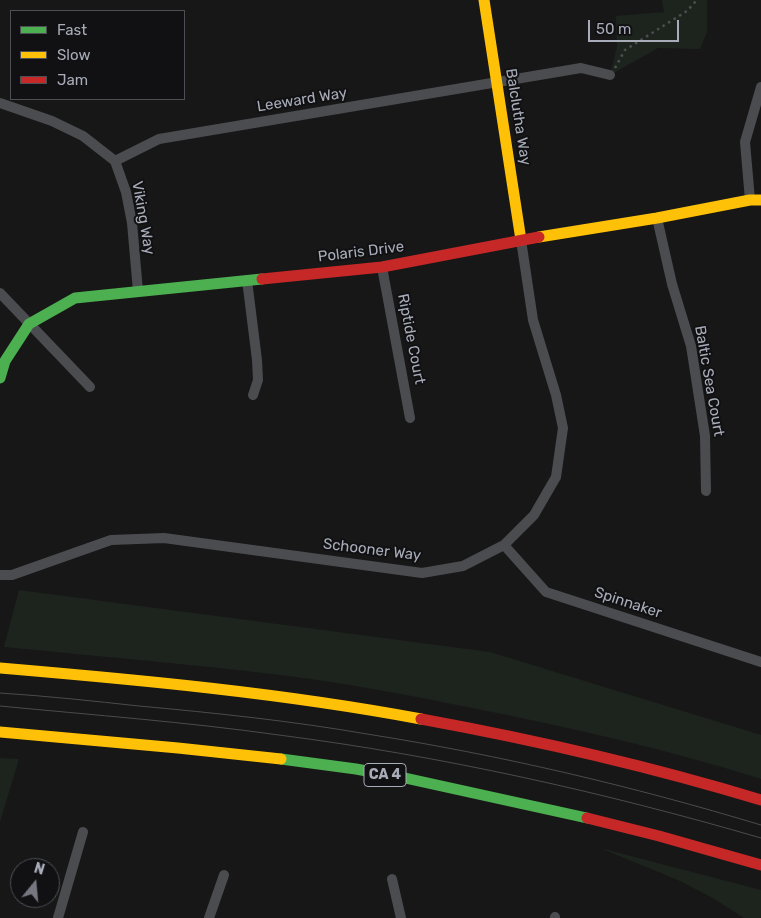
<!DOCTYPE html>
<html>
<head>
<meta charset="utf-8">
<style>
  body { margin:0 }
  #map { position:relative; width:761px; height:918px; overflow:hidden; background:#171717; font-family:Rubik,sans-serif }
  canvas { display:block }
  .legend { position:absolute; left:10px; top:10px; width:175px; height:90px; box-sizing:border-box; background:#111113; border:1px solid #4d4f55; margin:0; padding:6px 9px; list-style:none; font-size:15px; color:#a7acb8 }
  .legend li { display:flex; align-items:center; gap:10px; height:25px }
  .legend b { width:25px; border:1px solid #4d4f55 }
  .north { position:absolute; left:10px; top:858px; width:50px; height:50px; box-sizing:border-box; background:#111113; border:1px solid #4d4f55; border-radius:50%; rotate:17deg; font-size:14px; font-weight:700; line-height:20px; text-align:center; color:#a7acb8 }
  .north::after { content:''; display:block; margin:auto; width:18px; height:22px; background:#757880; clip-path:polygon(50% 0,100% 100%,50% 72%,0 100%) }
  .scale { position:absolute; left:588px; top:20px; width:91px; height:22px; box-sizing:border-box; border:2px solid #a7acb8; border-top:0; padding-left:6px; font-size:15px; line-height:18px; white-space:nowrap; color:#a7acb8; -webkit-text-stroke:4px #111113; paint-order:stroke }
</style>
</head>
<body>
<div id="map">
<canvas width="761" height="918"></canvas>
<ul class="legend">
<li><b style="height:6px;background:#4caf50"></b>Fast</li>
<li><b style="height:6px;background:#ffc107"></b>Slow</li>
<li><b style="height:6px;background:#c62828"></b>Jam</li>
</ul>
<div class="north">N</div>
<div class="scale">50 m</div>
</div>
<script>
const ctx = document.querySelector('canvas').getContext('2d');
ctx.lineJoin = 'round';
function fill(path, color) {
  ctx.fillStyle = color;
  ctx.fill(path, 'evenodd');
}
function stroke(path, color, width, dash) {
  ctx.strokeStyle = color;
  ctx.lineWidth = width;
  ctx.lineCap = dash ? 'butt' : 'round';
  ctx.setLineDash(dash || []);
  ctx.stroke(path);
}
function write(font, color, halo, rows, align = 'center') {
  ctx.font = font + ' Rubik,sans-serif';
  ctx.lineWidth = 4;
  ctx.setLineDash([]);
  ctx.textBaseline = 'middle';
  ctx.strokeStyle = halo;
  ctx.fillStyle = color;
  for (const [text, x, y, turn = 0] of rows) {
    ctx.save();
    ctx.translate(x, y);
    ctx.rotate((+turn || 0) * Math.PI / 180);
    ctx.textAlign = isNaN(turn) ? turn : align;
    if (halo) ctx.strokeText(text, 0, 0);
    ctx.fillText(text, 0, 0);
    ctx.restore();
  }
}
const green = new Path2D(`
  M 662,0 L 707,0 L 707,32 L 700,49 L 658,48 L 610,75 L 617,47 L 616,16 L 664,12 Z
  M 19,590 L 490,652 L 761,735 L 761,779 C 666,749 569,727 472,708 C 409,695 345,683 281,675 C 189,664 96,656 4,647 Z
  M 0,758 L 19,759 L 0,822 Z
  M 600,848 L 761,890 L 761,918 L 744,918 L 711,897 L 678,880 Z`);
const path = new Path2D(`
  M 615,68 L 625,50 L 687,11 L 697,0`);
const street = new Path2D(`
  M 0,103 L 52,121 L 83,136 L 115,161 L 126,192 L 132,223 L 138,291
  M 115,161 L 159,139 L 581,68 L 610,75
  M 750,200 L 745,142 L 761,87
  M 657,218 L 672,284 L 691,346 L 705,436 L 706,491
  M 382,267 L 410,418
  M 247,280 L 257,360 L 258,380 L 253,395
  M 0,293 L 90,387
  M 504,545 L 546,592 L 761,662
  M 0,575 L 12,575 L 111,540 L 164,538 L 422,573 L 463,566 L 504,545 L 534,515 L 556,477 L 563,428 L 556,395 L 533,320 L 521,240
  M 392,879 L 401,918
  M 58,918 L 83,832
  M 209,918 L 224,875
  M 555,918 L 555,917`);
const fast = new Path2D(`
  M 0,378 L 5,361 L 29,324 L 75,298 L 262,279
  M 281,759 L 356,769 L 405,778 L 587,818`);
const slow = new Path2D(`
  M 484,0 L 521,240
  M 539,237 L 657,218 L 750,200 L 761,200
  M 0,668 C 141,680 282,693 421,719
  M 0,732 L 178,748 L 281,759`);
const jam = new Path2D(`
  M 262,279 L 382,267 L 539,237
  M 421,719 C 536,740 649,766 761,800
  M 587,818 L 659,836 L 761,865`);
const tram = new Path2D(`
  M 0,693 C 47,696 93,701 139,706 C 216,713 292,721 367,734 C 500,755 632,786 761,825
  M 0,706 C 93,715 186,722 279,735 C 442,756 603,792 761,838`);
const shields = [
  [385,775,42]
];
const shieldNames = [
  ["CA 4",385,775]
];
const streetNames = [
  ["Leeward Way",302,100,-9],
  ["Balclutha Way",518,117,81],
  ["Viking Way",143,218,80],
  ["Polaris Drive",361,252,-7],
  ["Riptide Court",411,339,79],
  ["Baltic Sea Court",709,381,80],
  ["Schooner Way",372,550,7],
  ["Spinnaker",628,603,18]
];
fill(green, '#1d241e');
stroke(path, '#4d4e52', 2.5, [2.5, 4]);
stroke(street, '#4b4c50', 10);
stroke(fast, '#4caf50', 11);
stroke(slow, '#ffc107', 11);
stroke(jam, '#c62828', 11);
stroke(tram, '#4b4c4f', 1);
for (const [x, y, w] of shields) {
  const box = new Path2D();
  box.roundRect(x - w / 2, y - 11.5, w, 23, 4);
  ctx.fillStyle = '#111113';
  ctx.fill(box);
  stroke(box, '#a7acb8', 1);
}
write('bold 14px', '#a7acb8', null, shieldNames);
write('15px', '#a7acb8', '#111113', streetNames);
</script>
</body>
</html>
